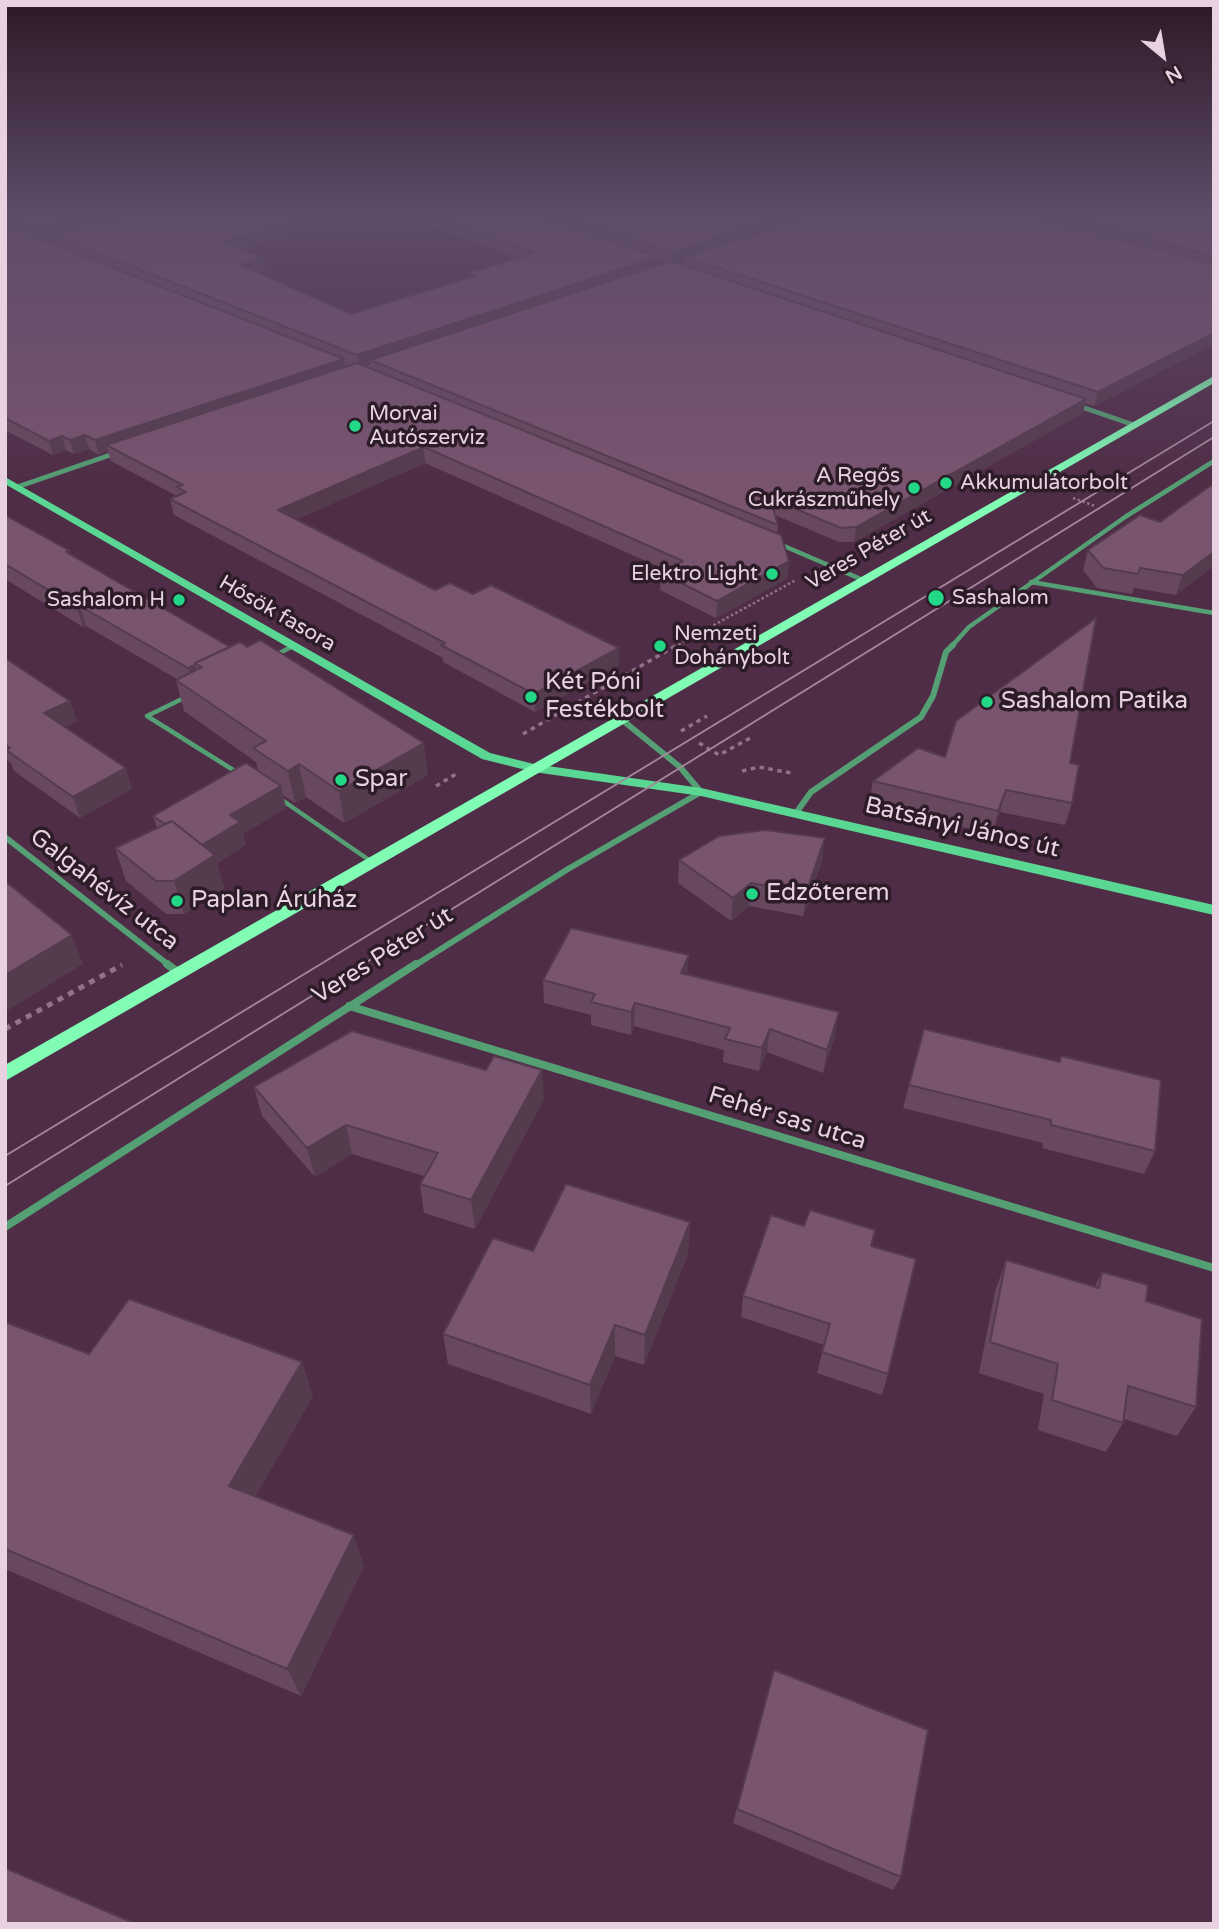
<!DOCTYPE html>
<html>
<head>
<meta charset="utf-8">
<style>
  body { margin:0 }
  #map { position:relative; width:1219px; height:1929px; overflow:hidden; background:#502d47; font-family:"Varela Round",sans-serif }
  canvas { display:block }
  .frame { position:absolute; inset:0; border:7px solid #e8d2e1; pointer-events:none }
  .north { position:absolute; left:1128px; top:21px; width:70px; height:70px; -webkit-text-stroke:5px #2c1c28; paint-order:stroke; rotate:150deg; font-size:19px; font-weight:700; line-height:28px; text-align:center; color:#e8d2e1 }
  .north::after { content:''; display:block; margin:auto; width:24px; height:32px; background:#e8d2e1; clip-path:polygon(50% 0,100% 100%,50% 72%,0 100%) }
</style>
</head>
<body>
<div id="map">
<canvas width="1219" height="1929"></canvas>
<div class="frame"></div>
<div class="north">N</div>
</div>
<script>
const ctx = document.querySelector('canvas').getContext('2d');
ctx.lineJoin = 'round';
function stroke(path, color, width, dash) {
  ctx.strokeStyle = color;
  ctx.lineWidth = width;
  ctx.lineCap = dash ? 'butt' : 'round';
  ctx.setLineDash(dash || []);
  ctx.stroke(path);
}
function fill(path, color) {
  ctx.fillStyle = color;
  ctx.fill(path, 'evenodd');
}
function write(font, color, halo, rows, align = 'center') {
  ctx.font = font + ' "Varela Round",sans-serif';
  ctx.lineWidth = 7;
  ctx.setLineDash([]);
  ctx.textBaseline = 'middle';
  ctx.strokeStyle = halo;
  ctx.fillStyle = color;
  for (const [text, x, y, turn = 0] of rows) {
    ctx.save();
    ctx.translate(x, y);
    ctx.rotate((+turn || 0) * Math.PI / 180);
    ctx.textAlign = isNaN(turn) ? turn : align;
    if (halo) ctx.strokeText(text, 0, 0);
    ctx.fillText(text, 0, 0);
    ctx.restore();
  }
}
const pathFar2 = new Path2D(`
  M 1073,498 L 1095,506
  M 674,647 L 796,580`);
const pathFar1 = new Path2D(`
  M 681,731 L 707,716
  M 523,734 L 677,645
  M 699,743 L 719,755 L 754,736
  M 742,771 L 759,767 L 791,773
  M 436,786 L 456,774`);
const path = new Path2D(`
  M 5,1029 L 122,965`);
const lane = new Path2D(`
  M 274,656 L 293,646
  M 186,697 L 147,716 L 238,773
  M 279,798 L 372,862`);
const streetFar2 = new Path2D(`
  M 1076,405 L 1134,425
  M 17,487 L 116,453
  M 777,543 L 863,580
  M 1031,582 L 1214,613
  M 951,647 L 969,627 L 1125,517 L 1214,461`);
const streetFar1 = new Path2D(`
  M 796,813 L 811,792 L 921,717 L 933,696 L 946,652 L 953,645
  M 5,837 L 170,966
  M 414,966 L 568,869 L 701,792 L 680,767 L 621,719`);
const street = new Path2D(`
  M 167,964 L 179,973
  M 349,1006 L 1214,1268
  M 5,1227 L 416,964`);
const secondary = new Path2D(`
  M 5,477 L 490,753 L 534,764 L 701,788 L 1214,905 L 1214,915 L 701,796 L 534,772 L 482,759 L 5,484 Z`);
const primary = new Path2D(`
  M 1214,376 L 1214,383 L 5,1081 L 5,1065 Z`);
const tram = new Path2D(`
  M 5,1156 L 1214,421
  M 5,1186 L 1214,437`);
const wall = new Path2D(`
  M 5,216 L 364,216 L 240,249 L 266,270 L 258,273 L 351,314 L 470,277 L 469,273 L 517,258 L 403,216 L 1214,216 L 1214,344 L 1094,406 L 1085,403 L 1083,413 L 854,542 L 839,542 L 775,515 L 778,525 L 777,533 L 788,578 L 716,618 L 660,590 L 661,573 L 666,570 L 425,463 L 297,519 L 435,590 L 619,665 L 535,712 L 443,662 L 443,658 L 174,515 L 170,499 L 177,496 L 111,461 L 108,451 L 99,455 L 89,449 L 74,454 L 66,450 L 53,455 L 5,430 ZM 51,237 L 53,244 L 41,240 ZM 685,259 L 685,266 L 675,263 ZM 658,260 L 667,263 L 657,266 Z
  M 1213,486 L 1176,595 L 1134,588 L 1132,594 L 1097,588 L 1083,570 L 1088,550 L 1160,522 Z
  M 5,515 L 72,556 L 428,775 L 344,823 L 306,797 L 295,803 L 283,795 L 286,808 L 243,834 L 246,845 L 217,863 L 224,888 L 184,914 L 166,914 L 126,881 L 115,848 L 157,828 L 153,816 L 258,771 L 256,762 L 184,711 L 176,680 L 177,679 L 86,626 L 83,627 L 5,579 Z
  M 5,658 L 70,701 L 77,721 L 65,727 L 132,789 L 80,818 L 14,771 L 11,763 L 5,759 Z
  M 945,757 L 1070,763 L 1072,803 L 1065,825 L 1000,812 L 992,834 L 869,804 L 873,781 Z
  M 679,860 L 822,861 L 803,916 L 749,906 L 731,921 L 678,883 Z
  M 688,975 L 835,1035 L 823,1073 L 767,1052 L 759,1071 L 723,1062 L 724,1050 L 634,1026 L 631,1035 L 591,1025 L 591,1015 L 544,1003 L 543,980 Z
  M 924,1029 L 1059,1062 L 1061,1056 L 1155,1151 L 1144,1174 L 1042,1148 L 1043,1143 L 903,1108 Z
  M 254,1087 L 544,1099 L 475,1229 L 424,1213 L 420,1184 L 424,1176 L 352,1154 L 315,1177 L 262,1116 Z
  M 690,1222 L 688,1254 L 644,1365 L 615,1356 L 591,1414 L 448,1364 L 443,1334 L 533,1251 Z
  M 804,1226 L 871,1246 L 888,1374 L 882,1395 L 817,1373 L 824,1345 L 741,1317 L 743,1296 Z
  M 1006,1260 L 1095,1286 L 1102,1272 L 1146,1301 L 1196,1407 L 1177,1436 L 1124,1419 L 1123,1423 L 1106,1452 L 1038,1430 L 1044,1394 L 979,1373 L 995,1292 Z
  M 5,1322 L 89,1354 L 313,1396 L 255,1497 L 364,1566 L 301,1696 L 5,1569 Z
  M 774,1670 L 901,1877 L 893,1890 L 733,1823 Z`);
const shadedWall = new Path2D(`
  M 90,216 L 143,216 L 50,234 L 51,237 L 39,240 L 36,228 Z
  M 319,216 L 364,216 L 223,254 L 221,242 Z
  M 782,216 L 816,216 L 685,257 L 685,259 L 671,264 L 672,252 Z
  M 658,257 L 657,269 L 370,360 L 370,365 L 359,368 L 357,355 Z
  M 264,258 L 266,270 L 243,277 L 241,265 Z
  M 1214,333 L 1214,344 L 1094,406 L 1098,392 Z
  M 344,359 L 346,373 L 106,445 L 108,451 L 99,455 L 95,440 Z
  M 1086,399 L 1083,413 L 854,542 L 856,527 Z
  M 85,435 L 89,449 L 74,454 L 70,440 Z
  M 62,436 L 66,450 L 53,455 L 49,441 Z
  M 424,447 L 425,463 L 281,526 L 278,510 Z
  M 1214,552 L 1214,566 L 1176,595 L 1183,575 Z
  M 789,561 L 788,578 L 716,618 L 717,601 Z
  M 80,606 L 86,626 L 83,627 L 77,607 Z
  M 619,648 L 619,665 L 535,712 L 534,694 Z
  M 195,665 L 200,685 L 193,689 L 188,668 Z
  M 70,701 L 77,721 L 52,734 L 44,713 Z
  M 424,743 L 428,775 L 344,823 L 339,791 Z
  M 299,764 L 306,797 L 295,803 L 288,771 Z
  M 126,768 L 132,789 L 80,818 L 73,797 Z
  M 281,786 L 286,808 L 243,834 L 246,845 L 217,863 L 224,888 L 184,914 L 174,881 L 199,847 L 230,815 Z
  M 1006,790 L 1000,812 L 992,834 L 998,811 Z
  M 825,838 L 822,861 L 803,916 L 806,893 Z
  M 751,883 L 749,906 L 731,921 L 733,898 Z
  M 72,935 L 83,964 L 5,1012 L 5,975 Z
  M 689,955 L 687,979 L 681,973 Z
  M 635,1003 L 634,1026 L 631,1035 L 631,1012 Z
  M 839,1012 L 835,1035 L 823,1073 L 827,1050 Z
  M 770,1029 L 767,1052 L 759,1071 L 762,1048 Z
  M 542,1070 L 544,1099 L 475,1229 L 471,1200 Z
  M 346,1125 L 352,1154 L 315,1177 L 307,1148 Z
  M 690,1222 L 688,1254 L 644,1365 L 645,1335 Z
  M 615,1325 L 615,1356 L 591,1414 L 590,1385 Z
  M 302,1362 L 313,1396 L 243,1518 L 229,1486 Z
  M 354,1535 L 364,1566 L 301,1696 L 287,1669 Z`);
const building = new Path2D(`
  M 5,216 L 90,216 L 36,228 L 5,218 Z
  M 125,216 L 319,216 L 221,242 L 264,258 L 241,265 L 351,314 L 475,276 L 469,273 L 534,253 L 434,216 L 535,216 L 658,257 L 357,355 L 50,234 Z
  M 561,216 L 782,216 L 672,252 Z
  M 809,216 L 1028,216 L 1214,264 L 1214,333 L 1098,392 L 685,257 Z
  M 1062,216 L 1214,216 L 1214,256 Z
  M 5,225 L 344,359 L 95,440 L 85,435 L 70,440 L 62,436 L 49,441 L 5,418 Z
  M 671,261 L 1086,399 L 856,527 L 841,528 L 770,498 L 778,525 L 370,360 Z
  M 357,363 L 781,535 L 789,561 L 717,601 L 661,573 L 683,561 L 424,447 L 278,510 L 435,590 L 450,583 L 473,594 L 491,585 L 619,648 L 534,694 L 441,645 L 445,643 L 170,499 L 186,492 L 177,487 L 183,485 L 106,445 Z
  M 1210,486 L 1214,486 L 1214,552 L 1183,575 L 1140,568 L 1138,574 L 1103,568 L 1088,550 L 1140,515 L 1160,522 Z
  M 5,515 L 70,551 L 66,552 L 230,647 L 195,663 L 195,665 L 188,668 L 80,606 L 77,607 L 5,564 Z
  M 1096,618 L 1070,763 L 1079,765 L 1072,803 L 1006,790 L 998,811 L 873,781 L 918,748 L 945,757 L 956,721 Z
  M 260,640 L 424,743 L 339,791 L 299,764 L 288,771 L 253,748 L 266,741 L 176,680 L 202,667 L 195,663 L 240,642 L 247,647 Z
  M 5,658 L 70,701 L 44,713 L 126,768 L 73,797 L 6,750 L 10,748 L 5,744 Z
  M 246,763 L 281,786 L 230,815 L 240,822 L 202,845 L 172,821 L 165,824 L 153,816 Z
  M 172,821 L 215,855 L 174,881 L 156,881 L 115,848 Z
  M 765,830 L 825,838 L 806,893 L 751,883 L 733,898 L 679,860 L 719,836 Z
  M 5,881 L 72,935 L 5,975 Z
  M 571,928 L 689,955 L 681,973 L 839,1012 L 827,1050 L 770,1029 L 762,1048 L 725,1039 L 730,1028 L 635,1003 L 631,1012 L 591,1002 L 595,994 L 543,980 Z
  M 924,1029 L 1060,1062 L 1061,1056 L 1161,1080 L 1155,1151 L 1051,1125 L 1051,1120 L 909,1085 Z
  M 352,1031 L 486,1070 L 494,1056 L 542,1070 L 471,1200 L 420,1184 L 438,1153 L 346,1125 L 307,1148 L 254,1087 Z
  M 566,1184 L 690,1222 L 645,1335 L 615,1325 L 590,1385 L 443,1334 L 493,1238 L 533,1251 Z
  M 810,1210 L 875,1230 L 871,1246 L 916,1259 L 888,1374 L 822,1352 L 830,1324 L 743,1296 L 771,1215 L 804,1226 Z
  M 1006,1260 L 1099,1288 L 1102,1272 L 1148,1285 L 1146,1301 L 1202,1319 L 1196,1407 L 1128,1386 L 1123,1423 L 1052,1400 L 1058,1364 L 990,1342 Z
  M 129,1299 L 302,1362 L 229,1486 L 354,1535 L 287,1669 L 5,1549 L 5,1322 L 89,1354 Z
  M 774,1670 L 928,1730 L 901,1877 L 737,1809 Z
  M 5,1868 L 136,1924 L 5,1924 Z`);
const markers = [
  [355,426,7,"#22d887"],
  [946,483,7,"#22d887"],
  [914,488,7,"#22d887"],
  [772,574,7,"#22d887"],
  [936,598,9,"#22d887"],
  [179,600,7,"#22d887"],
  [660,646,7,"#22d887"],
  [531,697,7,"#22d887"],
  [987,702,7,"#22d887"],
  [341,780,7,"#22d887"],
  [752,894,7,"#22d887"],
  [177,901,7,"#22d887"]
];
const farPoinames = [
  ["Morvai",369,414],
  ["Autószerviz",369,438],
  ["A Regős",900,476,"right"],
  ["Cukrászműhely",900,500,"right"],
  ["Akkumulátorbolt",960,483],
  ["Elektro Light",758,574,"right"],
  ["Sashalom",952,598],
  ["Sashalom H",165,600,"right"],
  ["Nemzeti",674,634],
  ["Dohánybolt",674,658]
];
const farStreetnames = [
  ["Veres Péter út",869,550,-30],
  ["Hősök fasora",277,614,30]
];
const poiNames = [
  ["Két Póni",545,683],
  ["Festékbolt",545,711],
  ["Sashalom Patika",1001,702],
  ["Spar",355,780],
  ["Edzőterem",766,894],
  ["Paplan Áruház",191,901]
];
const streetNames = [
  ["Batsányi János út",962,828,13],
  ["Galgahévíz utca",104,890,38],
  ["Veres Péter út",383,956,-32],
  ["Fehér sas utca",787,1119,17]
];
stroke(pathFar2, '#907388', 2.5, [2.5, 2.5]);
stroke(pathFar1, '#907388', 3.5, [4.5, 4.5]);
stroke(path, '#907388', 5, [6, 6]);
stroke(lane, '#559f74', 4.5);
stroke(streetFar2, '#559f74', 4.5);
stroke(streetFar1, '#559f74', 6);
stroke(street, '#559f74', 8);
fill(secondary, '#59d793');
fill(primary, '#80fcb5');
stroke(tram, '#a3879b', 2);
fill(wall, '#68485f');
fill(shadedWall, '#553b4e');
fill(building, '#79546f');
stroke(building, '#553b4e', 2);
const sky = ctx.createLinearGradient(0, 0, 0, 486);
sky.addColorStop(0, '#2c1927');
sky.addColorStop(0.44, '#5e4c69');
sky.addColorStop(1, '#5e4c6900');
ctx.fillStyle = sky;
ctx.fillRect(0, 0, 1219, 486);
for (const [x, y, r, color] of markers) {
  const dot = new Path2D();
  dot.arc(x, y, r, 0, 2 * Math.PI);
  ctx.fillStyle = color;
  ctx.fill(dot);
  stroke(dot, '#2c1c28', 2.5);
}
write('21px', '#e8d2e1', '#2c1c28', farPoinames, 'left');
write('21px', '#e8d2e1', '#2c1c28', farStreetnames);
write('24px', '#e8d2e1', '#2c1c28', poiNames, 'left');
write('24px', '#e8d2e1', '#2c1c28', streetNames);
</script>
</body>
</html>
